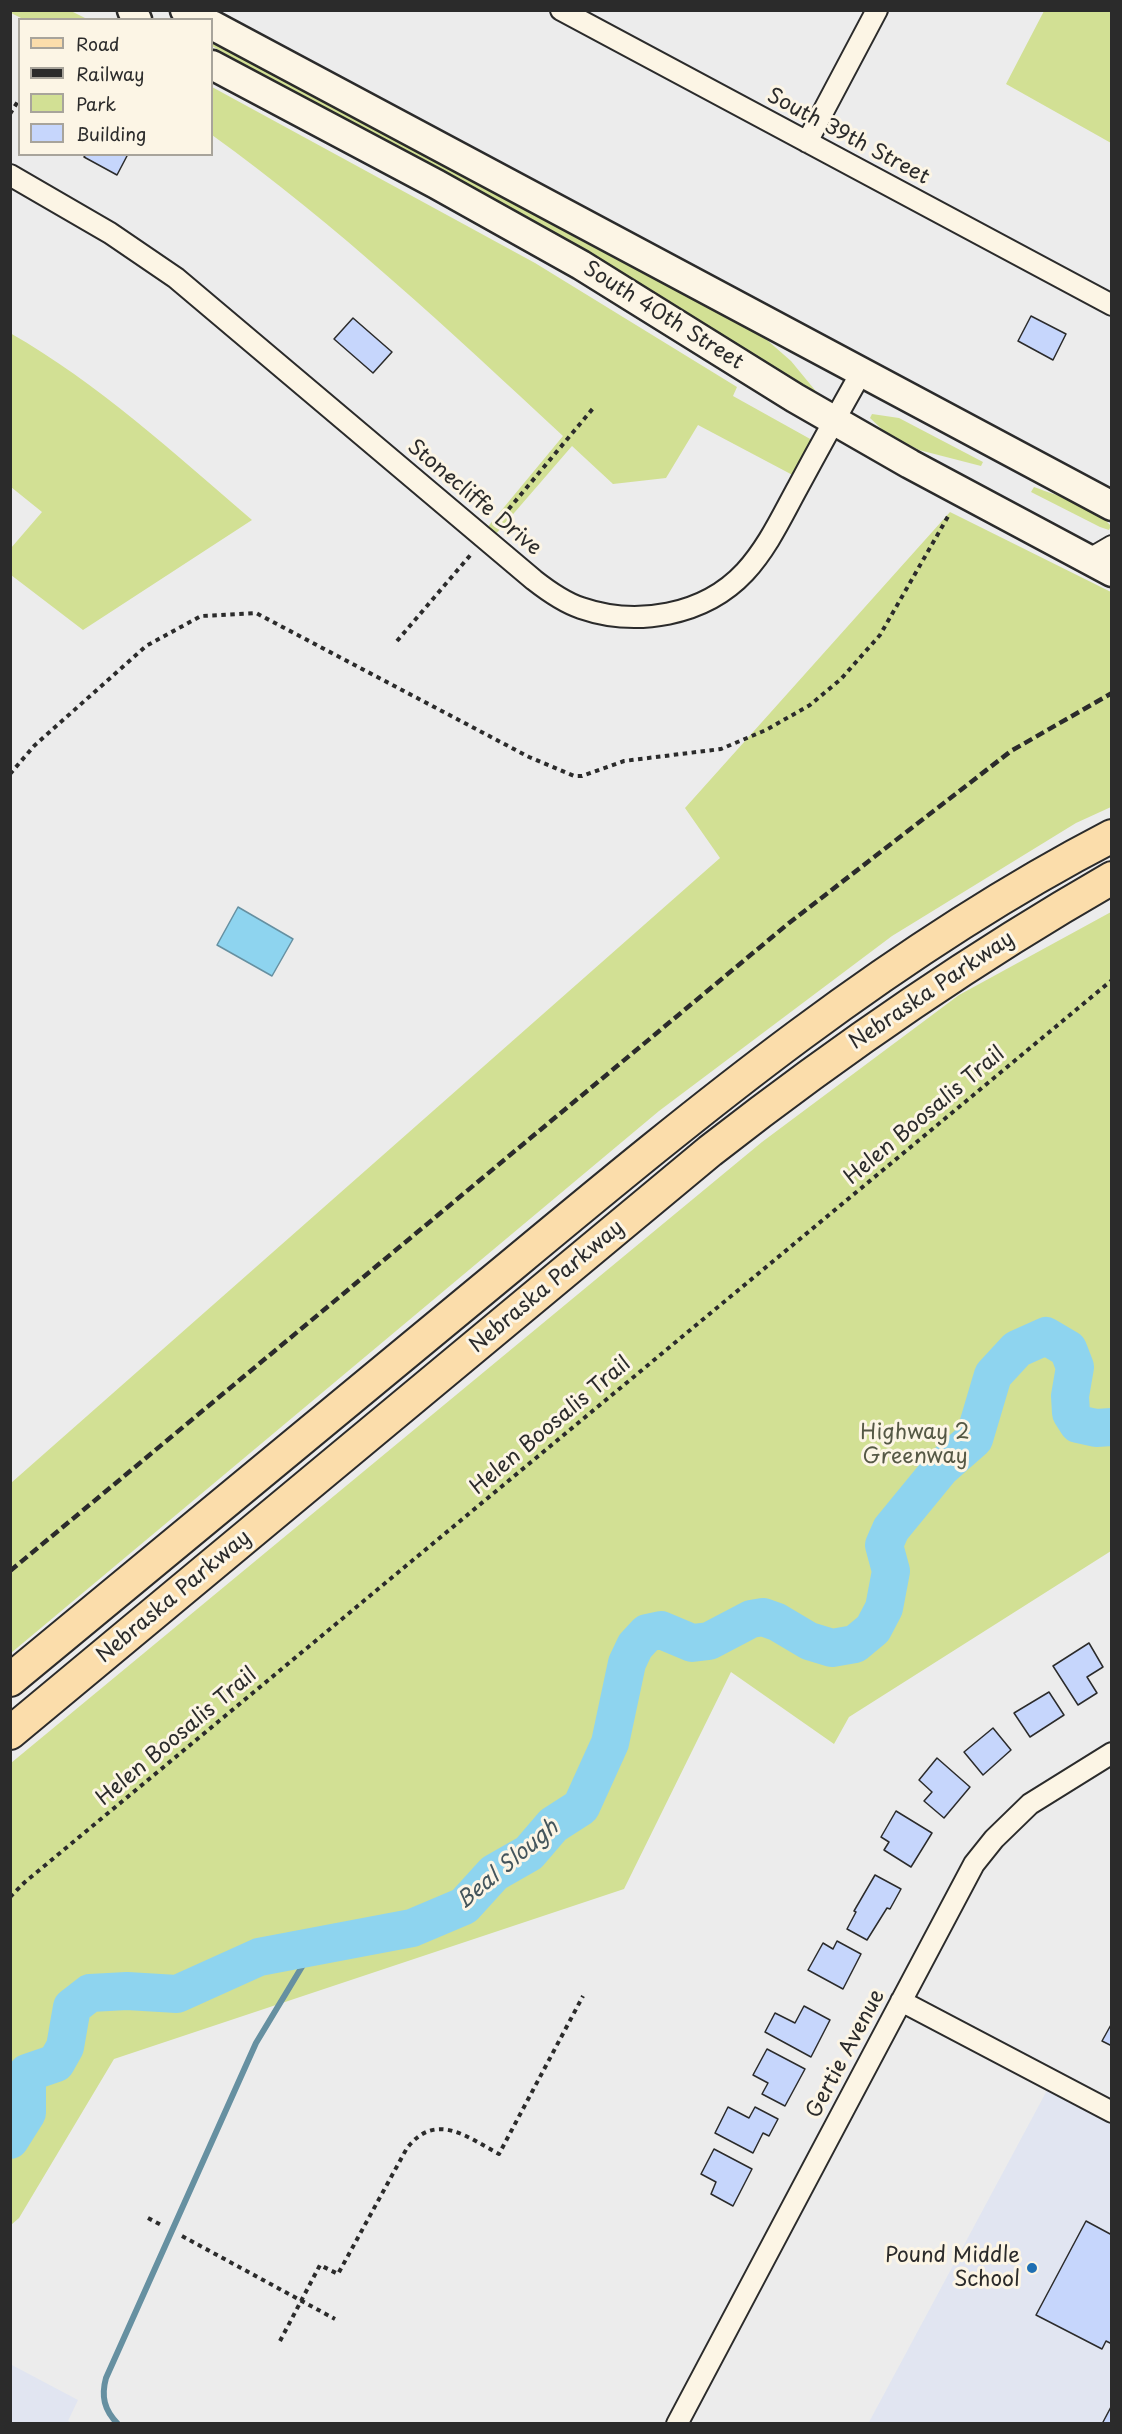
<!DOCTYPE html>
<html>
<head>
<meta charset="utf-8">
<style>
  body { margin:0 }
  #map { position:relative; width:1122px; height:2434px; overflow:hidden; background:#ececec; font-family:"Playpen Sans",sans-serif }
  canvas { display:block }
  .frame { position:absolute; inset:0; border:12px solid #2b2b2b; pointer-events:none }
  .legend { position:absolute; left:18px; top:18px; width:195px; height:138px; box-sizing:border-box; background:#fcf5e5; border:2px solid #a8a49b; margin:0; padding:8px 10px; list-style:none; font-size:18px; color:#2b2b2b }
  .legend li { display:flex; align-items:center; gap:12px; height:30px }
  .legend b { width:30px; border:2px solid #a8a49b }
</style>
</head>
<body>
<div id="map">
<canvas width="1122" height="2434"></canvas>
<div class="frame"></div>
<ul class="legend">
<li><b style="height:8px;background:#fbddab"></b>Road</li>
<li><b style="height:8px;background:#2b2b2b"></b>Railway</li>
<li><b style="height:16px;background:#d2e094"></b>Park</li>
<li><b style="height:16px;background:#c6d6fc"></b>Building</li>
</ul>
</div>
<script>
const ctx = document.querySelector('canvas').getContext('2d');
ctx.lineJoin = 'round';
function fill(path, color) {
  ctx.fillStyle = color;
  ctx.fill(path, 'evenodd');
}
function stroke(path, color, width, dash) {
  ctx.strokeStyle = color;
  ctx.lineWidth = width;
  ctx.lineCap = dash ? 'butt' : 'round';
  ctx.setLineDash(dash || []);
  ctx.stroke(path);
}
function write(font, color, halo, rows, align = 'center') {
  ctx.font = font + ' "Playpen Sans",sans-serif';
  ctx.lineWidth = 6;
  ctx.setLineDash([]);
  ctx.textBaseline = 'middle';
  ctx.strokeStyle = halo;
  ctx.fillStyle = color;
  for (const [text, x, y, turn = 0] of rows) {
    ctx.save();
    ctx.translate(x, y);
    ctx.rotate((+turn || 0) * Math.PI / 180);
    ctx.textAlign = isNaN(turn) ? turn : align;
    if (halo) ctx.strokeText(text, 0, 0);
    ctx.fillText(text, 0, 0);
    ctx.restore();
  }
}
const built = new Path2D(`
  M 1052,2081 L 1111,2112 L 1111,2423 L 868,2424 Z
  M 10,2364 L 78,2400 L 68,2421 L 72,2423 L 11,2423 Z`);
const green = new Path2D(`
  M 10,11 L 71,11 L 87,19 L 23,19 L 11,13 Z
  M 1044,11 L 1111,11 L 1111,143 L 1006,84 Z
  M 212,39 L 759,333 L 791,361 L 819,395 L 628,277 L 494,199 L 247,67 L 212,46 Z
  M 212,87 L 535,263 L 737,387 L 733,396 L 821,445 L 802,480 L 698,425 L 666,478 L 613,484 L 572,446 L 489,542 L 481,535 L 563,436 C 450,331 337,225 212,135 Z
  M 10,333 C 98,383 175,454 252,520 L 83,630 L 11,575 L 11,548 L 42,512 L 11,487 Z
  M 872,414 L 899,418 L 983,462 L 981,466 L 919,450 L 887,434 L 870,418 Z
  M 1034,487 C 1060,497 1092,504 1111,526 L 1109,530 L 1100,527 L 1031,492 Z
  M 950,512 L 1111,592 L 1111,807 L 1076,823 L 892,936 L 659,1111 L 11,1653 L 11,1483 L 720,858 L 685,808 Z
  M 1111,912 L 1111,1551 L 849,1717 L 834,1744 L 731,1672 L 624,1889 L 114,2059 L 19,2218 L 11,2225 L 11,1763 L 762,1142 L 959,995 Z`);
const water = new Path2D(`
  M 238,907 L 293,939 L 272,976 L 217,945 Z`);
const stream = new Path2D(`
  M 118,2424 C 104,2410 101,2396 106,2378 L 256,2043 L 303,1965 L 318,1946`);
const river = new Path2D(`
  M 10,2140 L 27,2113 L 27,2073 L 56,2063 L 65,2047 L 72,2007 L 90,1993 L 127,1991 L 177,1994 L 259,1957 L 412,1928 L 464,1906 L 494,1873 L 529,1853 L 553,1825 L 581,1807 L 610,1743 L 627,1663 L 635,1646 L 647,1633 L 661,1630 L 692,1643 L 709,1641 L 751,1619 L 763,1617 L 777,1622 L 809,1641 L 832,1648 L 855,1644 L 873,1629 L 884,1608 L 891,1571 L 884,1545 L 891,1529 L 941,1468 L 974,1439 L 993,1375 L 1017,1349 L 1046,1336 L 1068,1349 L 1075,1367 L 1070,1396 L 1071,1413 L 1078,1424 L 1096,1428 L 1112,1427`);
const building = new Path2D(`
  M 86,154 L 128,154 L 117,175 L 84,157 Z
  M 1031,316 L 1066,334 L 1053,360 L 1018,341 Z
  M 353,318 L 392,352 L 373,373 L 334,339 Z
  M 1089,1643 L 1103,1667 L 1087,1677 L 1097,1693 L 1078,1705 L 1053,1666 Z
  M 1049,1692 L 1064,1715 L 1030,1737 L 1014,1713 Z
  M 993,1728 L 1011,1750 L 983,1775 L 964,1752 Z
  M 937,1758 L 970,1787 L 944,1818 L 924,1801 L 932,1792 L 919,1780 Z
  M 896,1811 L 932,1833 L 911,1867 L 884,1850 L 889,1842 L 881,1837 Z
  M 875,1875 L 901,1889 L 890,1909 L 887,1908 L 867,1940 L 847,1929 L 856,1912 L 854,1911 Z
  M 837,1941 L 861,1954 L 843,1989 L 808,1970 L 823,1943 L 833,1949 Z
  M 804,2006 L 830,2020 L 811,2057 L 765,2032 L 775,2013 L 795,2023 Z
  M 1112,2023 L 1112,2046 L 1102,2041 Z
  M 767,2049 L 805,2069 L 785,2106 L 762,2094 L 768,2083 L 753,2075 Z
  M 728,2107 L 749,2118 L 755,2107 L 778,2119 L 769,2136 L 763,2133 L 753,2153 L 715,2133 Z
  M 714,2149 L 752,2169 L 733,2206 L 711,2194 L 716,2182 L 701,2174 Z
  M 1086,2221 L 1112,2235 L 1112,2344 L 1106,2341 L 1102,2349 L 1036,2315 Z
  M 1112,2405 L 1112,2424 L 1102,2424 Z`);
const path = new Path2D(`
  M 10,114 L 20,98
  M 497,523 L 595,406
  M 397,641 L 473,552
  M 10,774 L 34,746 L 146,646 L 201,616 L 256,613 L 529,757 L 574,776 L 582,776 L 624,761 L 721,749 L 766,730 L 810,705 L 841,679 L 880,635 L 950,513
  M 10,1897 L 25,1882 L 1112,980
  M 148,2218 L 163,2226
  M 182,2236 L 335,2319
  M 280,2341 L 320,2265 L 338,2274 L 407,2148 C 436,2111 467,2137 499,2154 L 583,1996`);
const street = new Path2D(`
  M 561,10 L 1112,305
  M 807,142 L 877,10
  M 10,175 L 110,233 L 176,278 L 534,580 C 548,591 563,602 581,608 C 636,627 704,616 745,572 C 768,547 782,516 798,487 C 819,448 840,410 862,371
  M 1088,560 L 1112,546
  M 901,2001 L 1112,2112
  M 677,2424 L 974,1864 L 994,1839 L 1030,1804 L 1112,1753`);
const secondary = new Path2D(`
  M 132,10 L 137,20
  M 185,10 L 202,20
  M 212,25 L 1112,506
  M 212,65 L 436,184 L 581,265 L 795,398 L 910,464 L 1112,572`);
const primary = new Path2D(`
  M 10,1680 C 177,1542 344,1404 511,1266 C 700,1109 892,950 1112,836
  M 10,1733 L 710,1151 C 838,1051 971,959 1112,878`);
const rail = new Path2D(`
  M 10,1571 L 789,923 L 1011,751 L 1112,693`);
const markers = [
  [1032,2268,6,"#1f6fb2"]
];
const streetNames = [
  ["South 39th Street",848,137,28],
  ["South 40th Street",663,316,32],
  ["Stonecliffe Drive",474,498,40],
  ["Nebraska Parkway",932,991,-34],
  ["Helen Boosalis Trail",925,1116,-40],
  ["Nebraska Parkway",547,1287,-40],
  ["Helen Boosalis Trail",551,1426,-40],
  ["Nebraska Parkway",174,1597,-40],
  ["Helen Boosalis Trail",177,1737,-40],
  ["Gertie Avenue",846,2054,-62]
];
const parkNames = [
  ["Highway 2",915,1433],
  ["Greenway",915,1457]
];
const poiNames = [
  ["Pound Middle",1020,2256],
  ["School",1020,2280]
];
const waterNames = [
  ["Beal Slough",508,1865,-40]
];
fill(built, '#e1e5f1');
fill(green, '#d2e094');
fill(water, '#8ed4ef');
stroke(water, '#6690a1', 1.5);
stroke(stream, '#6690a1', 6);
stroke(river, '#8ed4ef', 38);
fill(building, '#c6d6fc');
stroke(building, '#2b2b2b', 1.5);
stroke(street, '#2b2b2b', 24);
stroke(secondary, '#2b2b2b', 33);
stroke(primary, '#2b2b2b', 36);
stroke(path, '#2b2b2b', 4, [4.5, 4.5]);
stroke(street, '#fcf5e5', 20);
stroke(secondary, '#fcf5e5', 28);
stroke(primary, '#fbddab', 32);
stroke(rail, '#2b2b2b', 4.5, [9, 4.5]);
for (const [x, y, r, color] of markers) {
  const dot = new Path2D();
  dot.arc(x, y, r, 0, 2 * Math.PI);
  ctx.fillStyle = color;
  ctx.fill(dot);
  stroke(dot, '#fcf5e5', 2);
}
write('21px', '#2b2b2b', '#fcf5e5', streetNames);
write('21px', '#555845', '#fcf5e5', parkNames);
write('21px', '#2b2b2b', '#fcf5e5', poiNames, 'right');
write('italic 22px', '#44555c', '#fcf5e5', waterNames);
</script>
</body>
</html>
